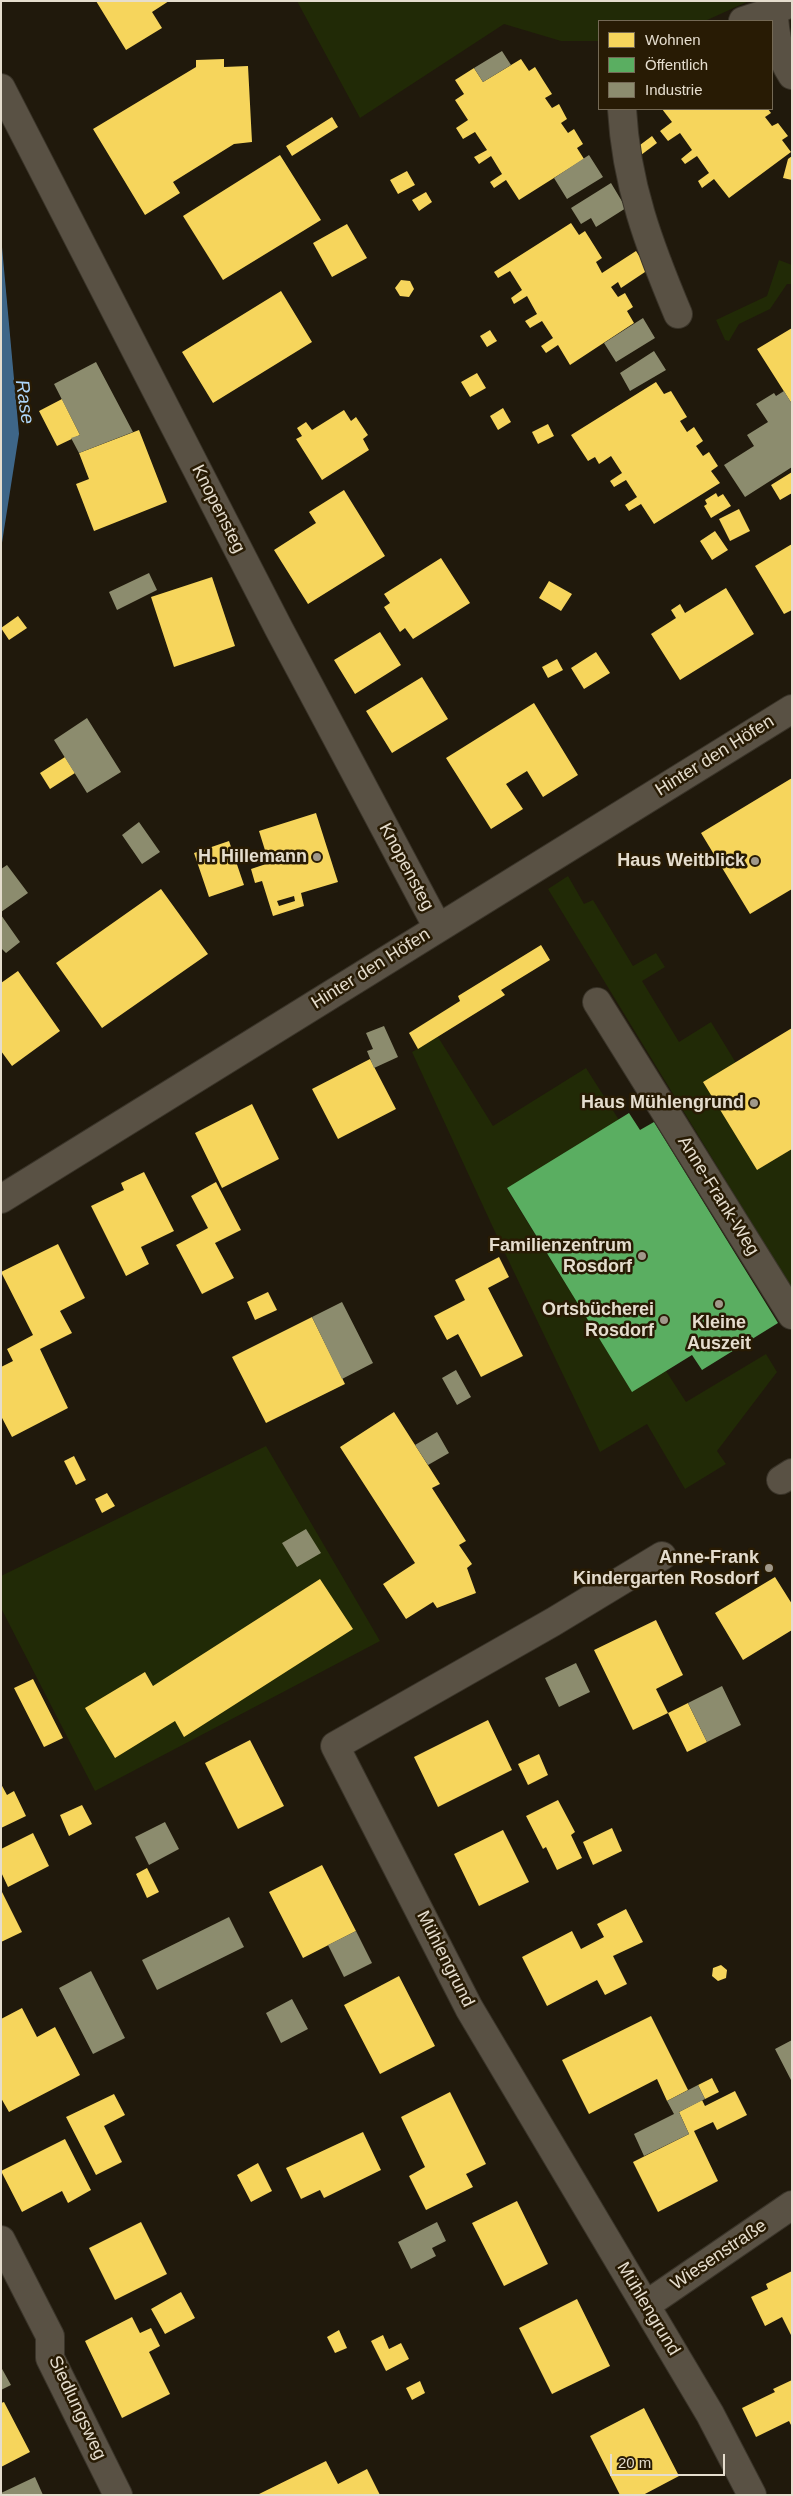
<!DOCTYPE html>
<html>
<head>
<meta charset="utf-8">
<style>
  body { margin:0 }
  #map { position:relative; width:793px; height:2496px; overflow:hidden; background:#20190c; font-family:Arial,sans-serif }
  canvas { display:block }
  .frame { position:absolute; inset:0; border:2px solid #e5ddce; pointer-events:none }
  .legend { position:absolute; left:598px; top:20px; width:175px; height:90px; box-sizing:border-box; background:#281b04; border:1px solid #746955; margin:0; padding:6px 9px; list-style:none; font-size:15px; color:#e5ddce }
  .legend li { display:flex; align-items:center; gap:10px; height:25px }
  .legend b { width:25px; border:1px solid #746955 }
  .scale { position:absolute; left:610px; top:2454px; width:115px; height:22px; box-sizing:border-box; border:2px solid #e5ddce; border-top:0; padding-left:6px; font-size:15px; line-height:18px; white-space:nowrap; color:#e5ddce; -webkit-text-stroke:4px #281b04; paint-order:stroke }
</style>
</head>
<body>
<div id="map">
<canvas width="793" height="2496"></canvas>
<div class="frame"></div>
<ul class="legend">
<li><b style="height:14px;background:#f6d55c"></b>Wohnen</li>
<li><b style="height:14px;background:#5aae61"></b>Öffentlich</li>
<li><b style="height:14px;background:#8c8c6e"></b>Industrie</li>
</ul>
<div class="scale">20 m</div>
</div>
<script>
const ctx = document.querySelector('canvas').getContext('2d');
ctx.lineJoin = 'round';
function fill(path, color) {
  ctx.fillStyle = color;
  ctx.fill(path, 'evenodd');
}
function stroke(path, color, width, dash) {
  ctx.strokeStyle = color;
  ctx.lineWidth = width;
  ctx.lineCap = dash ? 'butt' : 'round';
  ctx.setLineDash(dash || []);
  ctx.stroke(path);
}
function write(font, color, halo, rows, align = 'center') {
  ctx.font = font + ' Arial,sans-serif';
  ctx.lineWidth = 5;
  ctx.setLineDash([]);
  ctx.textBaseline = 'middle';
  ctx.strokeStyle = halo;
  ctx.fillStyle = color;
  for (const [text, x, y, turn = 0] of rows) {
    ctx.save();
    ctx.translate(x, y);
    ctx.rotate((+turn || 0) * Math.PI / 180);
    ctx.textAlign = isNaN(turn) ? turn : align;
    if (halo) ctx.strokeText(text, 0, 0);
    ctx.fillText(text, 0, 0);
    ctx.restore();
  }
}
const green = new Path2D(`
  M 297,1 L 749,1 L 705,21 L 599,21 L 599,41 L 561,41 L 504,24 L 360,118 Z
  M 779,260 L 792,265 L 792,284 L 787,284 L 770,309 L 739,324 L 729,341 L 725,340 L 716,320 L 767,296 Z
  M 568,876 L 584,904 L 593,900 L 633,966 L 656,953 L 665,967 L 642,981 L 679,1042 L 711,1022 L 736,1063 L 757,1170 L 792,1149 L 792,1289 L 548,889 Z
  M 438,1037 L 493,1126 L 586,1068 L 619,1120 L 507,1189 L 632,1391 L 666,1371 L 686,1402 L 766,1354 L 777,1372 L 717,1451 L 726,1464 L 685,1489 L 647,1424 L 600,1452 L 502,1247 L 412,1052 Z
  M 266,1446 L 380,1641 L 95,1791 L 1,1608 L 1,1576 Z`);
const water = new Path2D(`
  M 1,236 L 19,434 L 1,549 Z`);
const homes = new Path2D(`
  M 96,1 L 169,1 L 152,12 L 162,28 L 126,50 Z
  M 224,59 L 224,67 L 248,66 L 252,142 L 234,144 L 173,182 L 180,193 L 145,215 L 93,129 L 196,67 L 196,60 Z
  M 521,59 L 529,71 L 535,67 L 543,80 L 552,94 L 545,98 L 552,108 L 559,104 L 567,119 L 561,123 L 568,133 L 574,129 L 583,144 L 577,148 L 584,159 L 519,200 L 506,180 L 494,188 L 490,182 L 502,174 L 491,156 L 479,164 L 474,157 L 487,150 L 475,132 L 463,139 L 456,128 L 468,120 L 455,100 L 464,94 L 455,80 L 474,68 L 483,82 Z
  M 662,109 L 768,109 L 771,113 L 765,117 L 772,126 L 778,123 L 788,136 L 782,140 L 791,152 L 729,198 L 714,179 L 702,188 L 698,181 L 709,173 L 697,156 L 685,164 L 681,159 L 692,150 L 680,133 L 668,141 L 660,131 L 672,122 Z
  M 332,117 L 338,127 L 292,156 L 286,146 Z
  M 652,136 L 657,143 L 641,155 L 640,145 Z
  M 280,155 L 321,220 L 223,280 L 183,216 Z
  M 792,156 L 792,180 L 783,178 L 788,159 Z
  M 407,171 L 415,185 L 398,194 L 390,180 Z
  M 426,192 L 432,202 L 419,211 L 412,200 Z
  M 571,223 L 579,235 L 585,231 L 602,258 L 596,262 L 602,273 L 636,251 L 648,270 L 621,288 L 618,282 L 611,287 L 618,297 L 625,293 L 633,307 L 627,311 L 634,323 L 570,365 L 558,345 L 546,353 L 541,346 L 553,338 L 542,321 L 530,328 L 525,321 L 537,314 L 527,296 L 514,304 L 511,298 L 522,290 L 510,271 L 498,278 L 494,272 Z
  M 347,224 L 367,258 L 332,277 L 313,243 Z
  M 401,280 L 410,281 L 414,289 L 409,297 L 400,296 L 395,288 Z
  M 281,291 L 312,342 L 213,403 L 182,352 Z
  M 792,328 L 792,404 L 757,349 Z
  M 490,330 L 497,341 L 487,347 L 480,336 Z
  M 477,373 L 486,388 L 470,397 L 461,382 Z
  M 656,382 L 664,394 L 671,391 L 687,417 L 680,421 L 687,432 L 694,427 L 703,441 L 696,446 L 703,456 L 709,452 L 718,466 L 711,471 L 720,483 L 654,524 L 641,504 L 629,511 L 625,505 L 637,497 L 626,480 L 614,487 L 610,481 L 622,473 L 611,456 L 599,464 L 595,457 L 588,461 L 571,435 Z
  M 62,399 L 80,435 L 57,446 L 39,411 Z
  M 503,408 L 511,422 L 498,430 L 490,416 Z
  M 344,410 L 351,421 L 356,417 L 368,435 L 363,439 L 369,450 L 322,480 L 296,439 L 302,436 L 297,428 L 306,422 L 312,430 Z
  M 548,424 L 554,436 L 538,444 L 532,432 Z
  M 139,430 L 167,502 L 94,531 L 76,484 L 89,479 L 79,453 Z
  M 792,472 L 792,493 L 780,500 L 771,485 Z
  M 344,490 L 385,556 L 308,604 L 274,550 L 316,523 L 309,512 Z
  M 716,493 L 718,497 L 723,494 L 731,506 L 711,518 L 704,506 L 707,504 L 705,500 Z
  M 739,509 L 750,531 L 730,541 L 719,519 Z
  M 715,531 L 728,550 L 712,560 L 700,541 Z
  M 792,544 L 792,610 L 784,614 L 755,566 Z
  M 441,558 L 470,603 L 413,639 L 405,628 L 400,632 L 384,607 L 390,603 L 384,594 Z
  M 212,577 L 235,646 L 174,667 L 151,597 Z
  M 549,581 L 572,594 L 561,611 L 539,598 Z
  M 726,588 L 754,634 L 680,680 L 651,634 L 676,618 L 671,610 L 680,604 L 685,613 Z
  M 18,616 L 27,628 L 9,640 L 1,628 Z
  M 380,632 L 401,665 L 355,694 L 334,660 Z
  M 596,652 L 610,673 L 584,689 L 571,668 Z
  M 557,659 L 563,670 L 548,678 L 542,667 Z
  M 422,677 L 448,719 L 392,753 L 366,711 Z
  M 534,703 L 578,775 L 543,797 L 527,771 L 506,784 L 523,809 L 491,829 L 446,758 Z
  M 65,757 L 75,773 L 50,789 L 40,773 Z
  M 792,778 L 792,889 L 750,914 L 701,833 Z
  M 316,813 L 338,882 L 301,893 L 304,906 L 273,916 L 262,881 L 255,883 L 251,869 L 269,863 L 259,831 ZM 294,896 L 295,901 L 279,906 L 277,901 Z
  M 229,841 L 244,885 L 209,897 L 194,853 Z
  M 161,889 L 208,954 L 102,1028 L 56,963 Z
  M 541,945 L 550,960 L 501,990 L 505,995 L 418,1049 L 409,1033 L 460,1001 L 458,996 Z
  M 18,971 L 60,1031 L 12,1066 L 1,1051 L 1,983 Z
  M 792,1028 L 792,1149 L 757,1170 L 703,1082 Z
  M 370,1059 L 396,1109 L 338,1139 L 312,1089 Z
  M 252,1104 L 279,1159 L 222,1188 L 195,1133 Z
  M 144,1172 L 174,1231 L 141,1247 L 149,1264 L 126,1276 L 91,1206 L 124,1190 L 121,1183 Z
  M 216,1182 L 241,1230 L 215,1243 L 234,1278 L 202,1294 L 176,1245 L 208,1228 L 191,1196 Z
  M 58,1244 L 85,1298 L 60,1311 L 72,1333 L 40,1349 L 68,1408 L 12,1437 L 1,1416 L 1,1367 L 13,1361 L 7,1349 L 33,1335 L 1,1272 Z
  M 499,1257 L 509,1277 L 488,1288 L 523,1356 L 481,1377 L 458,1334 L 447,1340 L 434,1316 L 465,1300 L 455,1280 Z
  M 268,1292 L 277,1310 L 255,1320 L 247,1302 Z
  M 312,1317 L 345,1384 L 266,1423 L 232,1357 Z
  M 394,1412 L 440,1484 L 432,1488 L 466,1541 L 459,1545 L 472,1564 L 467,1568 L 476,1593 L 437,1608 L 433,1602 L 406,1619 L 383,1584 L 415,1563 L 340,1447 Z
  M 74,1456 L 86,1480 L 76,1485 L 64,1461 Z
  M 107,1493 L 115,1506 L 102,1513 L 95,1499 Z
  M 775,1577 L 792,1604 L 792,1630 L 743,1660 L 715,1613 Z
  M 320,1579 L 353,1629 L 184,1737 L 175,1721 L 115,1758 L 85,1708 L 145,1672 L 153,1686 Z
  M 656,1620 L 683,1675 L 656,1689 L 668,1713 L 633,1730 L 594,1650 Z
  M 33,1679 L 63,1738 L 44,1747 L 14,1688 Z
  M 688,1703 L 707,1742 L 687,1752 L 668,1713 Z
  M 488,1720 L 512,1770 L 438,1807 L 414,1757 Z
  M 250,1740 L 284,1806 L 238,1829 L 205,1763 Z
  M 539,1754 L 548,1775 L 528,1785 L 518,1764 Z
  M 1,1784 L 7,1795 L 14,1791 L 26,1816 L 1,1828 Z
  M 558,1800 L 575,1832 L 571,1835 L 582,1858 L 557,1870 L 546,1847 L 543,1849 L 526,1816 Z
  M 82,1805 L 92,1824 L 69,1836 L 60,1815 Z
  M 612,1828 L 622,1851 L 593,1865 L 583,1842 Z
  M 503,1830 L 529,1882 L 479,1906 L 454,1854 Z
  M 33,1833 L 49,1866 L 8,1887 L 1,1872 L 1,1849 Z
  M 322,1865 L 356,1931 L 303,1958 L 269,1892 Z
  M 147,1868 L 159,1892 L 147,1898 L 136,1874 Z
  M 1,1890 L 22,1932 L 1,1942 Z
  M 626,1909 L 643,1942 L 613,1956 L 627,1984 L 605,1995 L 597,1980 L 547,2006 L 522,1957 L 572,1931 L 581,1949 L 604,1937 L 597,1924 Z
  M 721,1965 L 727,1970 L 726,1978 L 718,1981 L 712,1976 L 713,1968 Z
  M 399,1976 L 435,2046 L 380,2074 L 344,2005 Z
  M 22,2008 L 37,2037 L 55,2027 L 80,2075 L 9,2112 L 1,2098 L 1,2019 Z
  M 651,2016 L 688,2090 L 667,2101 L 657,2079 L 589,2114 L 562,2060 Z
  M 712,2078 L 719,2092 L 705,2099 L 698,2085 Z
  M 735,2091 L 747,2115 L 717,2130 L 713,2122 L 694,2131 L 718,2181 L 658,2212 L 633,2162 L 689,2134 L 679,2112 L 702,2100 L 705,2106 Z
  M 450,2092 L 486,2164 L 466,2174 L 473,2187 L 426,2210 L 409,2176 L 425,2167 L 401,2117 Z
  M 114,2094 L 125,2115 L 104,2126 L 122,2162 L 96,2175 L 66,2117 Z
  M 363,2132 L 381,2170 L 324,2198 L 320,2190 L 301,2199 L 286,2168 Z
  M 65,2139 L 91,2190 L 68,2203 L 62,2191 L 22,2212 L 1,2171 Z
  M 258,2163 L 272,2191 L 251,2202 L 237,2175 Z
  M 517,2201 L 548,2264 L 504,2286 L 472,2223 Z
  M 141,2222 L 167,2274 L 115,2300 L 89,2248 Z
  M 792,2271 L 792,2337 L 782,2317 L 765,2326 L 751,2297 L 768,2289 L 766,2284 Z
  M 181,2292 L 195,2318 L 165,2334 L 151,2309 Z
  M 577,2299 L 610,2366 L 552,2394 L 519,2328 Z
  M 132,2317 L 140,2333 L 151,2328 L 160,2346 L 149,2352 L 170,2394 L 122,2418 L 85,2341 Z
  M 339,2330 L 347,2348 L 335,2353 L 327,2337 Z
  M 383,2335 L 389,2349 L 401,2343 L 409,2359 L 386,2371 L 371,2341 Z
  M 792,2380 L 792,2427 L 789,2421 L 756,2437 L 742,2408 L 775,2392 L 773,2389 Z
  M 420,2381 L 425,2393 L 412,2400 L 406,2388 Z
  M 4,2402 L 30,2452 L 1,2467 L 1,2403 Z
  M 644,2408 L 679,2476 L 643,2495 L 620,2495 L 590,2436 Z
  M 326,2461 L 338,2484 L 367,2469 L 380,2495 L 257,2495 Z`);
const public = new Path2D(`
  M 629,1113 L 640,1130 L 654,1122 L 778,1323 L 702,1370 L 692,1355 L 632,1392 L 507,1188 Z`);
const industry = new Path2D(`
  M 502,51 L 511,65 L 483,82 L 474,68 Z
  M 589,155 L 603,177 L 567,199 L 554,178 Z
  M 611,183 L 626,208 L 596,227 L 591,218 L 581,224 L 571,208 Z
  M 643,318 L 655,338 L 616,362 L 604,343 Z
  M 654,351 L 666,370 L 630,391 L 620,373 Z
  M 96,362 L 133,432 L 79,453 L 71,438 L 80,435 L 54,384 Z
  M 784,391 L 792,404 L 792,467 L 745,497 L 724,465 L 754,446 L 747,435 L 768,422 L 756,404 L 774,393 L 776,396 Z
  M 149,573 L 157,590 L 117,610 L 109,592 Z
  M 87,718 L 121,772 L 87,793 L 54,740 Z
  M 139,822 L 160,852 L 142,864 L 122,835 Z
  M 7,865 L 28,893 L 1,912 L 1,869 Z
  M 1,915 L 20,942 L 6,953 L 1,948 Z
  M 384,1026 L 398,1057 L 374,1068 L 367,1051 L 373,1049 L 366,1033 Z
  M 342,1302 L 373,1363 L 342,1379 L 312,1317 Z
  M 456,1370 L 471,1397 L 457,1405 L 442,1378 Z
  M 437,1432 L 449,1453 L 428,1465 L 415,1445 Z
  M 306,1529 L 321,1553 L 297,1567 L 282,1543 Z
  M 576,1663 L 590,1692 L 559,1707 L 545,1678 Z
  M 722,1686 L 741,1725 L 707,1742 L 688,1703 Z
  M 165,1822 L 179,1849 L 149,1865 L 135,1837 Z
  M 229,1917 L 244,1947 L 157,1990 L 142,1960 Z
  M 356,1931 L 372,1963 L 344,1977 L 328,1945 Z
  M 91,1971 L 125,2038 L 93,2054 L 59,1988 Z
  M 292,1999 L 308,2029 L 281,2043 L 266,2013 Z
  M 792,2040 L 792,2082 L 775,2049 Z
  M 698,2085 L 705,2099 L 679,2112 L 689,2134 L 644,2156 L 634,2134 L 674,2114 L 667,2101 Z
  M 437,2222 L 446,2241 L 432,2248 L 436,2256 L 411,2269 L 398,2242 Z
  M 1,2367 L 11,2385 L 1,2390 Z
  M 35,2477 L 43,2495 L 1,2495 L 1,2493 Z`);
const minor = new Path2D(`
  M 792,2 L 774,11 C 774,34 779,55 792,75
  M 743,21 L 774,11
  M 1,88 L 279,629 L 438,928
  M 622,109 C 626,184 649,245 678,314
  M 597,1002 L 792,1315
  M 1,1199 L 792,709
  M 781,1480 L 792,1473
  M 662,1556 L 553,1622 L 335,1746 L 469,2008 L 710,2414 L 752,2495
  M 1,2240 L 50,2336 L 50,2358 L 118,2495
  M 646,2305 L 792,2205`);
const markers = [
  [317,857,5,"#a0988a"],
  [755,861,5,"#a0988a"],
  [754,1103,5,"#a0988a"],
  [642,1256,5,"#a0988a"],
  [719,1304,5,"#a0988a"],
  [664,1320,5,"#a0988a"],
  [769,1568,5,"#a0988a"]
];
const streetNames = [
  ["Knopensteg",218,509,63],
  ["Hinter den Höfen",715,756,-32],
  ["Knopensteg",406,867,62],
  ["Hinter den Höfen",371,969,-32],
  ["Anne-Frank-Weg",718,1196,58],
  ["Mühlengrund",445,1959,63],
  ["Wiesenstraße",719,2255,-34],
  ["Mühlengrund",648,2309,59],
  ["Siedlungsweg",77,2408,65]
];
const poiNames = [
  ["H. Hillemann",307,857],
  ["Haus Weitblick",745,861],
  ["Haus Mühlengrund",744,1103],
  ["Familienzentrum",632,1246],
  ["Rosdorf",632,1267],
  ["Ortsbücherei",654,1310],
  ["Rosdorf",654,1331],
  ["Kleine",719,1323,"center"],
  ["Auszeit",719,1344,"center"],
  ["Anne-Frank",759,1558],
  ["Kindergarten Rosdorf",759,1579]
];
const waterNames = [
  ["Rase",24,402,82]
];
fill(green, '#212a06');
fill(water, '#3e6688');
fill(homes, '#f6d55c');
fill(public, '#5aae61');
fill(industry, '#8c8c6e');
stroke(minor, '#3a3429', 30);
stroke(minor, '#595144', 28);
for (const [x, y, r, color] of markers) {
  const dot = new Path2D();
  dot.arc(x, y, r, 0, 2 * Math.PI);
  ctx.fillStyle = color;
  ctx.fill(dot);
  stroke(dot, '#281b04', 2);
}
write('18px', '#e5ddce', '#281b04', streetNames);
write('bold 18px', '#e5ddce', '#281b04', poiNames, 'right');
write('italic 19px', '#add5f8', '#281b04', waterNames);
</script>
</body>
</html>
